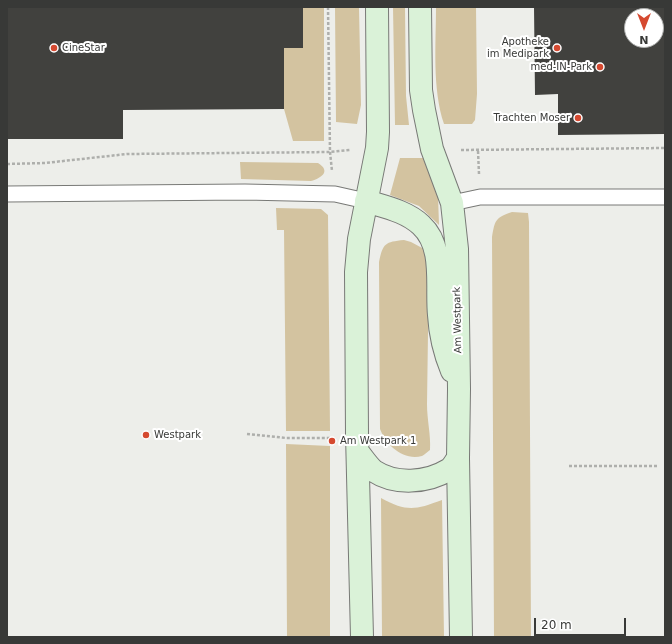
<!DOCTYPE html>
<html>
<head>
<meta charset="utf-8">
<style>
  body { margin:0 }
  #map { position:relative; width:672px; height:644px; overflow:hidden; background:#edeeea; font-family:"DejaVu Sans",sans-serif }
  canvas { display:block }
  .frame { position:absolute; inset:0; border:8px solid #383937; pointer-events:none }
  .north { position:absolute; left:624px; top:8px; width:40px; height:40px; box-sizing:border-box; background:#fff; border:1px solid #afb0af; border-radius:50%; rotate:180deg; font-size:11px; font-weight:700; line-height:16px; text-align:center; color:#383937 }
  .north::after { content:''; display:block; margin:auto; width:14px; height:18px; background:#d54930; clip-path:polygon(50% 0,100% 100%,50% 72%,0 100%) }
  .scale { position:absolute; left:534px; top:618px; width:92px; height:18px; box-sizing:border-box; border:2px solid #383937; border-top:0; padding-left:5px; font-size:12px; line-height:14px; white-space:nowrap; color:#383937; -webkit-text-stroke:3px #fff; paint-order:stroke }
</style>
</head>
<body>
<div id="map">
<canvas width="672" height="644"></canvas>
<div class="frame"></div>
<div class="north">N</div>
<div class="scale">20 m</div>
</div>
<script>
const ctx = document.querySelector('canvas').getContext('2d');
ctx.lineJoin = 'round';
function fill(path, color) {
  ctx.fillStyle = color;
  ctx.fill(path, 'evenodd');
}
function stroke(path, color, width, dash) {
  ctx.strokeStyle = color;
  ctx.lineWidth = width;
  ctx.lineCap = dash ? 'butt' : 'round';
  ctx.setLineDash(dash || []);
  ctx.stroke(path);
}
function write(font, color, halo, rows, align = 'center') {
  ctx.font = font + ' "DejaVu Sans",sans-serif';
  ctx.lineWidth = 4;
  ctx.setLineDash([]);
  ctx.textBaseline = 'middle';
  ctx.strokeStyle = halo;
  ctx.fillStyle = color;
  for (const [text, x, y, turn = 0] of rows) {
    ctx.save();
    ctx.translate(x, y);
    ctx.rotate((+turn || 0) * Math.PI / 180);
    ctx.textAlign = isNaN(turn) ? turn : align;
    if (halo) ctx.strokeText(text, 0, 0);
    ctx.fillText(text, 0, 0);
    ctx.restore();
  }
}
const green = new Path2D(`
  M 303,7 L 324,7 L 324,141 L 293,141 L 284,109 L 284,48 L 303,48 Z
  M 335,7 L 359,7 L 361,105 L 357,124 L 336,122 Z
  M 393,7 L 405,7 L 406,96 L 409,125 L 395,125 Z
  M 436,7 L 476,7 L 477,94 L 475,120 L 472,124 L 444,124 C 432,88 436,44 436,7 Z
  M 400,158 L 423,158 L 438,196 L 439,225 L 419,206 L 390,195 Z
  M 240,162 L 318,163 C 331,171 322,178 311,181 L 241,179 Z
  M 276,208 L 321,209 L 328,215 L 330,431 L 286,431 L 284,230 L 277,230 Z
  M 512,212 L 528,213 L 529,222 L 531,637 L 494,637 L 492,237 C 495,220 495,218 512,212 Z
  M 404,240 L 411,242 L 424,249 L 429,262 L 427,404 C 427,420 431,435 430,450 C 427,452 424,455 422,456 C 403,461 386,445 380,429 L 379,262 C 383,243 385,242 404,240 Z
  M 286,444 L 330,446 L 330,637 L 287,637 Z
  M 381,498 C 407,512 415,510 442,500 L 444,637 L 382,637 Z`);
const building = new Path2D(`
  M 7,7 L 303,7 L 303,48 L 284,48 L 284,109 L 123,110 L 123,139 L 7,139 Z
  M 534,7 L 665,7 L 665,134 L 558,135 L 558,94 L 535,95 ZM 632,16 L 656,16 L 656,40 L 632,40 Z`);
const path = new Path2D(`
  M 328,7 L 330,152 L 332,171
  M 461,150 L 665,148
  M 478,151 L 479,174
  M 7,164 L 45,163 L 127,154 L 330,152 L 350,150
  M 247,434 L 286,438 L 330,438
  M 569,466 L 657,466`);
const lane = new Path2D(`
  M 7,194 L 245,192 L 335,194 L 366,201
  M 452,203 L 480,197 L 665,197`);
const secondary = new Path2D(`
  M 420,7 L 421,90 L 424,110 L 432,149 L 452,203 L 457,249 L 459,389 L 458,458 L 461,637
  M 366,201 C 385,207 406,211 421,225 C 445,247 436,286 439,315 C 440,334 445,354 452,371
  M 358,452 C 363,458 368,466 374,471 C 395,485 427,483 448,470 C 452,468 455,462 458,458
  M 362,637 L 357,435 L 356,272 L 359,239 L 377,148 L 378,132 L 377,7`);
const markers = [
  [54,48,4,"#d54930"],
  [557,48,4,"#d54930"],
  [600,67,4,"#d54930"],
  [578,118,4,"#d54930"],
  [146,435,4,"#d54930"],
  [332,441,4,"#d54930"]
];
const poiNames = [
  ["Apotheke",549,42],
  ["im Medipark",549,54],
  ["CineStar",62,48,"left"],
  ["med-IN-Park",592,67],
  ["Trachten Moser",570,118],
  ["Westpark",154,435,"left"],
  ["Am Westpark 1",340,441,"left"]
];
const streetNames = [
  ["Am Westpark",458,320,-91]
];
fill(green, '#d3c3a0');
fill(building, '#41413e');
stroke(lane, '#787976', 17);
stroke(secondary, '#787976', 24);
stroke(path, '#aeafac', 2.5, [3, 2]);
stroke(lane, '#fff', 15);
stroke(secondary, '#daf2d8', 22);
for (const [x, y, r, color] of markers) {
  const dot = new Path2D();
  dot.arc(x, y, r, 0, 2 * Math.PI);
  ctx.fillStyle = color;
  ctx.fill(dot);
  stroke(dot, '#fff', 1.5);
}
write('10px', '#383937', '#fff', poiNames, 'right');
write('10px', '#383937', '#fff', streetNames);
</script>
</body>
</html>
